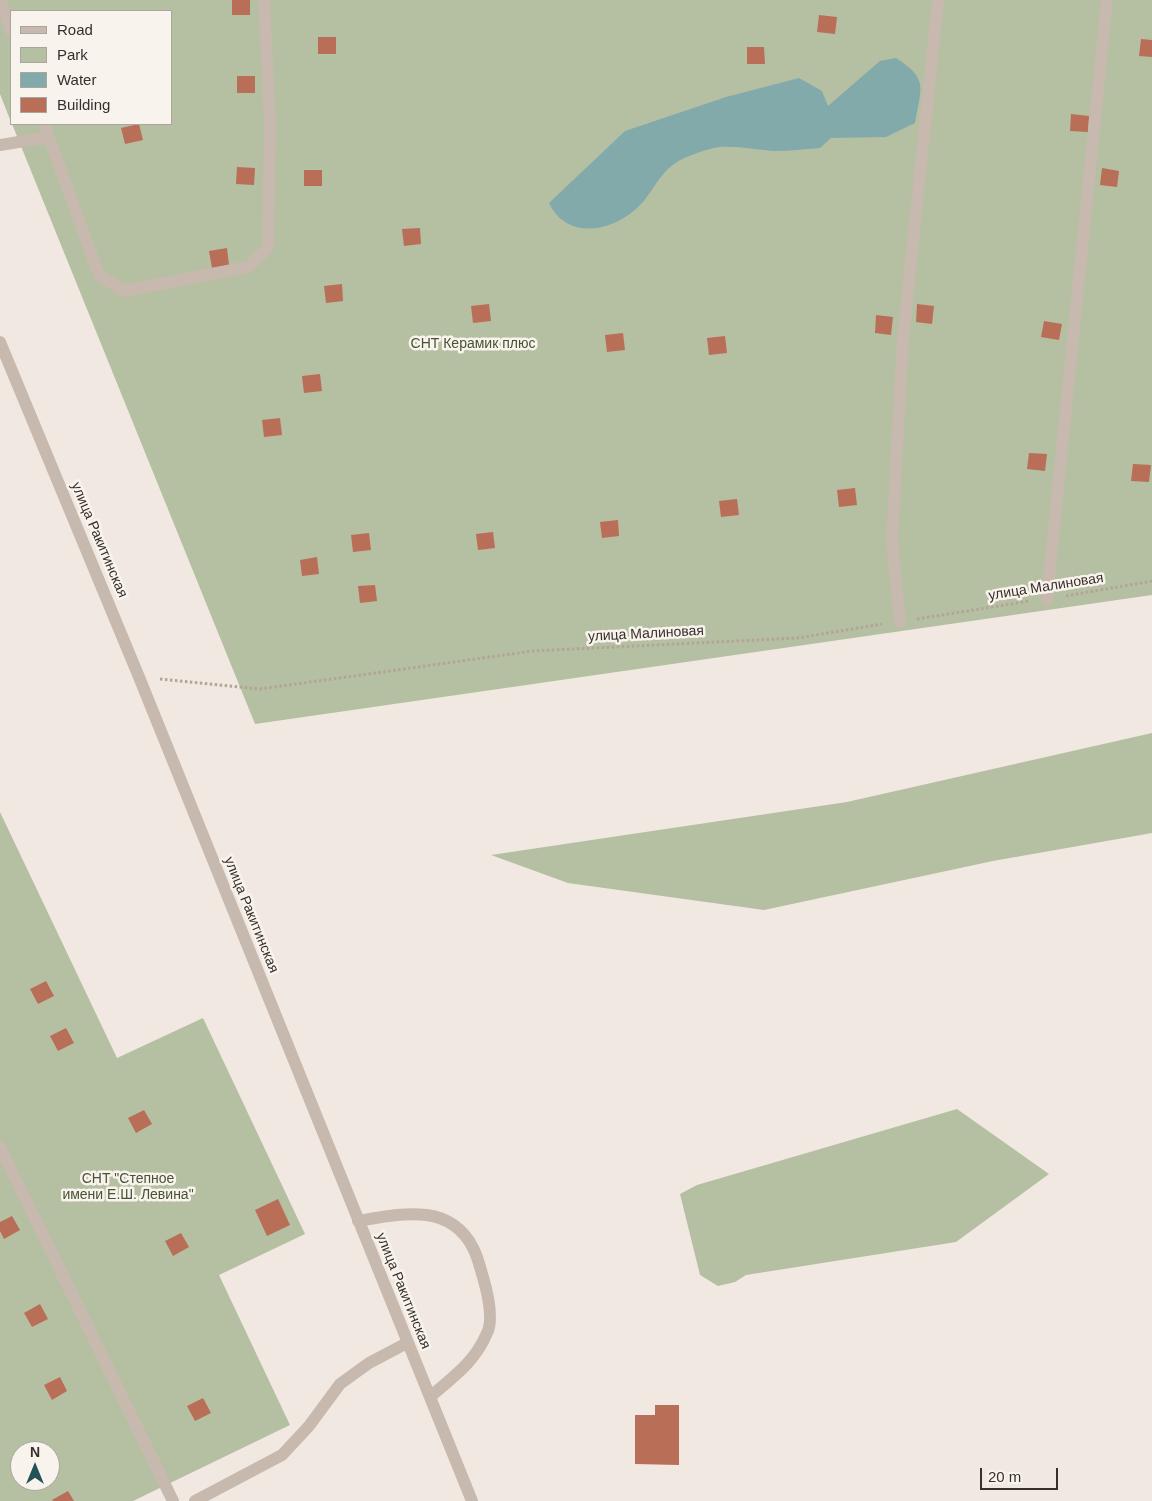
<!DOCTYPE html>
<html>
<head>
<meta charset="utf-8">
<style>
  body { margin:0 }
  #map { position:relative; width:1152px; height:1501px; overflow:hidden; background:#f1e9e1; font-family:Arial,sans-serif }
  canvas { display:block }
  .legend { position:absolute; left:10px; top:10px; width:162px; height:115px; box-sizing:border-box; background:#f9f3ed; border:1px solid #aba59f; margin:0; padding:6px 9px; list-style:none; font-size:15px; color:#372f2b }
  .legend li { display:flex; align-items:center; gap:10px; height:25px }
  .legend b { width:25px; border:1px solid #aba59f }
  .north { position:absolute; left:10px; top:1441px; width:50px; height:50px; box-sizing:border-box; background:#f9f3ed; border:1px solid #aba59f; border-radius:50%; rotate:0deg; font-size:14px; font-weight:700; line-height:20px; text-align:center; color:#372f2b }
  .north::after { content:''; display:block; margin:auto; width:18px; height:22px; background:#255254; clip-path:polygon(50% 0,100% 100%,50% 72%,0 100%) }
  .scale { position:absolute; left:980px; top:1468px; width:78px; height:22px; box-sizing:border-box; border:2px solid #372f2b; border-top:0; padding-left:6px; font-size:15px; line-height:18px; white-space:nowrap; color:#372f2b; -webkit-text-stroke:4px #f9f3ed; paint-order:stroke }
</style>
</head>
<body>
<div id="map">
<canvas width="1152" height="1501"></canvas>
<ul class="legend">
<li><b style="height:6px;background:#c8b9ae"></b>Road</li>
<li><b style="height:14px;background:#b5bfa2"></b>Park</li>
<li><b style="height:14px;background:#83aaab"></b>Water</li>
<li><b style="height:14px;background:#b96e57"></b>Building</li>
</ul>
<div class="north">N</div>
<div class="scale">20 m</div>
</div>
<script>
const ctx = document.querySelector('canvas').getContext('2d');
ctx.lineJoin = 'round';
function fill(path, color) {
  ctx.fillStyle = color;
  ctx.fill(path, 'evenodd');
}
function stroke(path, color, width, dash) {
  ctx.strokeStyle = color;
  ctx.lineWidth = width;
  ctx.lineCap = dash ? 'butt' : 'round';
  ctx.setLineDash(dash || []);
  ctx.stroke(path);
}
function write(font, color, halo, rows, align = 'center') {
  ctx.font = font + ' Arial,sans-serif';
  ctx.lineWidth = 5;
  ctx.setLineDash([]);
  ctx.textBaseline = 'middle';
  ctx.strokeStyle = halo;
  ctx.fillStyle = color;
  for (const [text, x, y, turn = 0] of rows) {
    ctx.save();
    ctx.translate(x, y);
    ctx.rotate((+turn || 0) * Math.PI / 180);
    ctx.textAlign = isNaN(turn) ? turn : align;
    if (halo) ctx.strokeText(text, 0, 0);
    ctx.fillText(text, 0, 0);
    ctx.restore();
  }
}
const green = new Path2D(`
  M 0,0 L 1152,0 L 1152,595 L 255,724 L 12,124 L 171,124 L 171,11 L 11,11 L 11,122 L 0,94 Z
  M 1152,733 L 1152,833 L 993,861 L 764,910 L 568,883 L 491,855 L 847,802 Z
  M 0,812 L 117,1058 L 203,1018 L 305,1234 L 219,1275 L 290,1425 L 133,1501 L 0,1501 ZM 20,1451 L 50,1451 L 50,1481 L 20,1481 Z
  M 957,1109 L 1049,1174 L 956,1242 L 746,1275 L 735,1282 L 718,1286 L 700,1275 L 680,1194 L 697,1185 Z`);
const water = new Path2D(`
  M 896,58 C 929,79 921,88 915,123 L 886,137 L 831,138 L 820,148 C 805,149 790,151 775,151 C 758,150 729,144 714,148 C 699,152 681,157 669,168 C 656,180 649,198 636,209 C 609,233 566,239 549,203 L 625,131 L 726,97 L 799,78 L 822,91 L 828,106 L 880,61 Z`);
const building = new Path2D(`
  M 232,0 L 250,0 L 250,15 L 232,15 Z
  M 819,15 L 837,17 L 835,34 L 817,32 Z
  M 318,37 L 336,37 L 336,54 L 318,54 Z
  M 1141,39 L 1152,40 L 1152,57 L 1139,56 Z
  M 747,47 L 764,47 L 765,64 L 747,64 Z
  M 237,76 L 255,76 L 255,93 L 237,93 Z
  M 1071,114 L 1089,116 L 1088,132 L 1070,131 Z
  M 139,124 L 143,140 L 125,144 L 121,128 Z
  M 237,167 L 255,168 L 254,185 L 236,184 Z
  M 1102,168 L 1119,171 L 1117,187 L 1100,185 Z
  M 304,170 L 322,170 L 322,186 L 304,186 Z
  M 420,228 L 421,244 L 404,246 L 402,229 Z
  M 227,248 L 229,265 L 212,268 L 209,251 Z
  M 342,284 L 343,301 L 326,303 L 324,286 Z
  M 489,304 L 491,321 L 473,323 L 471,306 Z
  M 917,304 L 934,306 L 932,324 L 916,322 Z
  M 876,315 L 893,317 L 891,335 L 875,333 Z
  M 1044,321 L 1062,324 L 1059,340 L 1041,337 Z
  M 623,333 L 625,350 L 607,352 L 605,335 Z
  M 725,336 L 727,353 L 709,355 L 707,338 Z
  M 320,374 L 322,391 L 304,393 L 302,376 Z
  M 280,418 L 282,435 L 264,437 L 262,420 Z
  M 1029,453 L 1047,454 L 1045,471 L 1027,469 Z
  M 1133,464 L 1151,465 L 1149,482 L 1131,481 Z
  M 855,488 L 857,505 L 839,507 L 837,490 Z
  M 737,499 L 739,515 L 721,517 L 719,501 Z
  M 618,520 L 619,536 L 602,538 L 600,522 Z
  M 493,532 L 495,548 L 478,550 L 476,534 Z
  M 369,533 L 371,550 L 353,552 L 351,535 Z
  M 317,557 L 319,574 L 302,576 L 300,560 Z
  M 375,585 L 377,601 L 360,603 L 358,586 Z
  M 46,981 L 54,996 L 38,1004 L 30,989 Z
  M 66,1028 L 74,1043 L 58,1051 L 50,1036 Z
  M 144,1110 L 152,1124 L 136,1133 L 128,1118 Z
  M 278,1199 L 290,1225 L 267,1236 L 255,1210 Z
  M 12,1216 L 20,1230 L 4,1239 L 0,1231 L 0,1222 Z
  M 181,1233 L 189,1247 L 173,1256 L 165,1241 Z
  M 40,1304 L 48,1319 L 32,1327 L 24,1313 Z
  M 60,1377 L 67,1391 L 52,1400 L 44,1385 Z
  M 203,1398 L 211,1413 L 195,1421 L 187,1406 Z
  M 655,1405 L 679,1405 L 679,1465 L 635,1464 L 635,1415 L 655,1415 Z
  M 68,1491 L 74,1501 L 53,1501 L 52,1500 Z`);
const path = new Path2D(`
  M 1066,596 L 1152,581
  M 917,619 L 1030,601
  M 160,679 L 260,689 L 533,651 L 798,638 L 882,624`);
const minor = new Path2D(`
  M 0,0 L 11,31
  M 44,124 L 99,275 L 124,291 L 248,267 L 268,248 L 270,124 L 264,0
  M 0,145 L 49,137
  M 0,342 L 139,677 L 472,1501
  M 1047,599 L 1107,0
  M 900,622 L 892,541 L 903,339 L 938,0
  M 0,1147 L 173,1501
  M 358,1221 C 400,1214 450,1202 473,1248 C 478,1257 480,1268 483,1277 C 487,1291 494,1319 487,1333 C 475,1362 453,1377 430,1397
  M 195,1501 L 282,1455 L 309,1426 L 340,1384 L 369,1363 L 407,1343`);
const parkNames = [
  ["СНТ Керамик плюс",473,344],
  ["СНТ \"Степное",128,1179],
  ["имени Е.Ш. Левина\"",128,1195]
];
const streetNames = [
  ["улица Ракитинская",99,540,67],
  ["улица Малиновая",1046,587,-9],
  ["улица Малиновая",646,634,-3],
  ["улица Ракитинская",251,915,68],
  ["улица Ракитинская",403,1291,68]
];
fill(green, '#b5bfa2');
fill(water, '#83aaab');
fill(building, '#b96e57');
stroke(path, '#b4a498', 3, [2.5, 2.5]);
stroke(minor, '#c8b9ae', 12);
write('14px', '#475332', '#f9f3ed', parkNames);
write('14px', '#372f2b', '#f9f3ed', streetNames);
</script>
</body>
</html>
